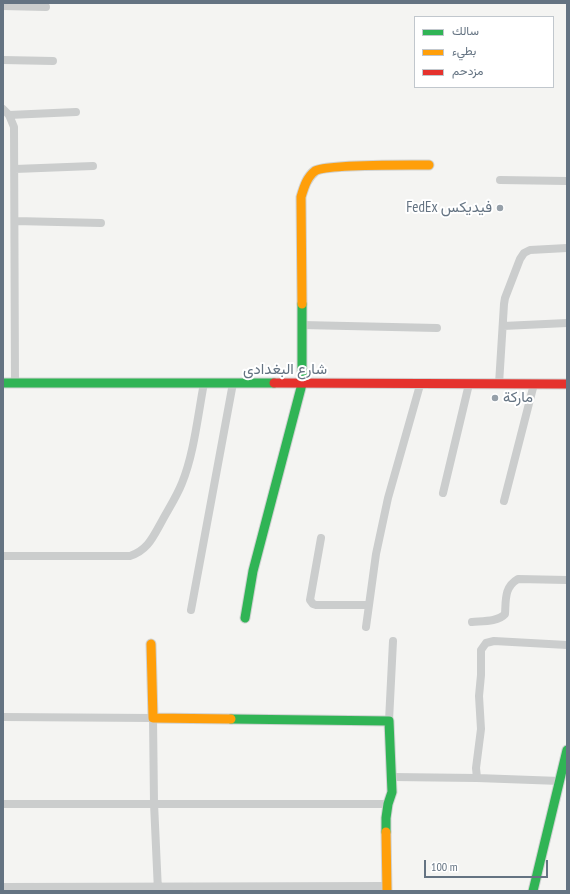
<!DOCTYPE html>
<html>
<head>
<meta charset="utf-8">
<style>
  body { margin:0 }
  #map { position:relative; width:570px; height:894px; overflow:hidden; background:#f4f4f2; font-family:"PT Sans Narrow",Vazirmatn,sans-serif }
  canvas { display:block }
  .frame { position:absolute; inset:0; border:4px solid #647382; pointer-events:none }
  .legend { position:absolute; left:414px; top:16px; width:140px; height:72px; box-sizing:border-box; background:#fff; border:1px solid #c1c7cd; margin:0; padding:5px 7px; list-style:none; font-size:12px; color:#647382 }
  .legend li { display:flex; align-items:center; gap:8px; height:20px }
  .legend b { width:20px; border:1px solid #c1c7cd }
  .scale { position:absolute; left:424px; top:860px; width:124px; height:18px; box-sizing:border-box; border:2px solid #647382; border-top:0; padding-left:5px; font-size:12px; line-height:14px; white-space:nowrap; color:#647382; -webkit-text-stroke:3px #fff; paint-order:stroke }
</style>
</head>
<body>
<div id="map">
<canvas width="570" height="894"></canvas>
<div class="frame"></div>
<ul class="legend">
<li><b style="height:5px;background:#30b455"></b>سالك</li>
<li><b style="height:5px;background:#ff9f0a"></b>بطيء</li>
<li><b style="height:5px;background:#e5322d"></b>مزدحم</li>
</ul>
<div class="scale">100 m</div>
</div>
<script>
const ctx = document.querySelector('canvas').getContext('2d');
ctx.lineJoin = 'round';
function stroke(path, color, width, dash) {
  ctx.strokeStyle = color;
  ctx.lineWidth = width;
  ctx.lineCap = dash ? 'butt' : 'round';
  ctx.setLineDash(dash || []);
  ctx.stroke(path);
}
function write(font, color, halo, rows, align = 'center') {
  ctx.font = font + ' "PT Sans Narrow",Vazirmatn,sans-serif';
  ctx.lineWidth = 4;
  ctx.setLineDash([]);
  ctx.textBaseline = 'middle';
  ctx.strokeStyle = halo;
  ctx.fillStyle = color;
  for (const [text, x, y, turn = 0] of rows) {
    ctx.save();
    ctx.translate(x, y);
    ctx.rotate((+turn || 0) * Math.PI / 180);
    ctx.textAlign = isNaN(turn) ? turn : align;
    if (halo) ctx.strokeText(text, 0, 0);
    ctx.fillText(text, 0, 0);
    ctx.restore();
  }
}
const street = new Path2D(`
  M 3,6 L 46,7
  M 3,60 L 53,61
  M 3,109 L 9,115 L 14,127 L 15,383
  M 9,115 L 76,112
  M 15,169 L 93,166
  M 500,180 L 567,181
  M 15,221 L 101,223
  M 302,325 L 437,328
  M 503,326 L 567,323
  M 499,384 L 504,304 L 505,298 L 520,259 L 524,253 L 530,250 L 567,248
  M 443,493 L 469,384
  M 504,501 L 534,384
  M 321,538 L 310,600 L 313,604 L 316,605 L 368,605
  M 3,556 L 130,556 C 148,550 153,537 162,521 C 169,508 177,496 182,483 C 194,454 198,414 204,383
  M 191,610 L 233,383
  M 472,622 C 482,621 498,622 505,614 C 506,600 504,587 518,579 L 567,580
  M 366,627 L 376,554 L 388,498 L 420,385
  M 3,717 L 153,718 L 154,803 L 158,891
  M 389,721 L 393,641
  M 392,777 L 477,778 L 560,781
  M 477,778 L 476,768 L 481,729 L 479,696 L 481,675 L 481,650 L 486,643 L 494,641 L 567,645
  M 3,804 L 388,804
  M 3,887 L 386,886`);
const fast = new Path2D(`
  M 3,383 L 274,383
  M 245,618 L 253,571 L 302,384 L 302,304
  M 231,719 L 389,721 L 392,792 L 388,804 L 386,818 L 386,832
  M 533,891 L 567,750`);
const slow = new Path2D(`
  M 302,304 L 301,197 C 304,187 307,177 315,171 C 325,164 412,165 429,165
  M 151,644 L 153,718 L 231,719
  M 386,832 L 387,891`);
const jam = new Path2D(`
  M 274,383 L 567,384`);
const markers = [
  [500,208,4,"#96a0a9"],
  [495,398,4,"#96a0a9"]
];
const poiNames = [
  ["FedEx فيديكس",492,208],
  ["ماركة",503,398,"left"]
];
const streetNames = [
  ["شارع البغدادى",285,370]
];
stroke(fast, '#d0d2d2', 11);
stroke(slow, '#d0d2d2', 11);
stroke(jam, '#d0d2d2', 11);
stroke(street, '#cbcdcd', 8);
stroke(fast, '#30b455', 9);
stroke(slow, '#ff9f0a', 9);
stroke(jam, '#e5322d', 9);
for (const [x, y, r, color] of markers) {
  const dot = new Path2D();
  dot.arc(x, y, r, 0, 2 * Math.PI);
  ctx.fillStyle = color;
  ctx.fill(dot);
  stroke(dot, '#fff', 1.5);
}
write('15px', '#647382', '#fff', poiNames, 'right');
write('15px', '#647382', '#fff', streetNames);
</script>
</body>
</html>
